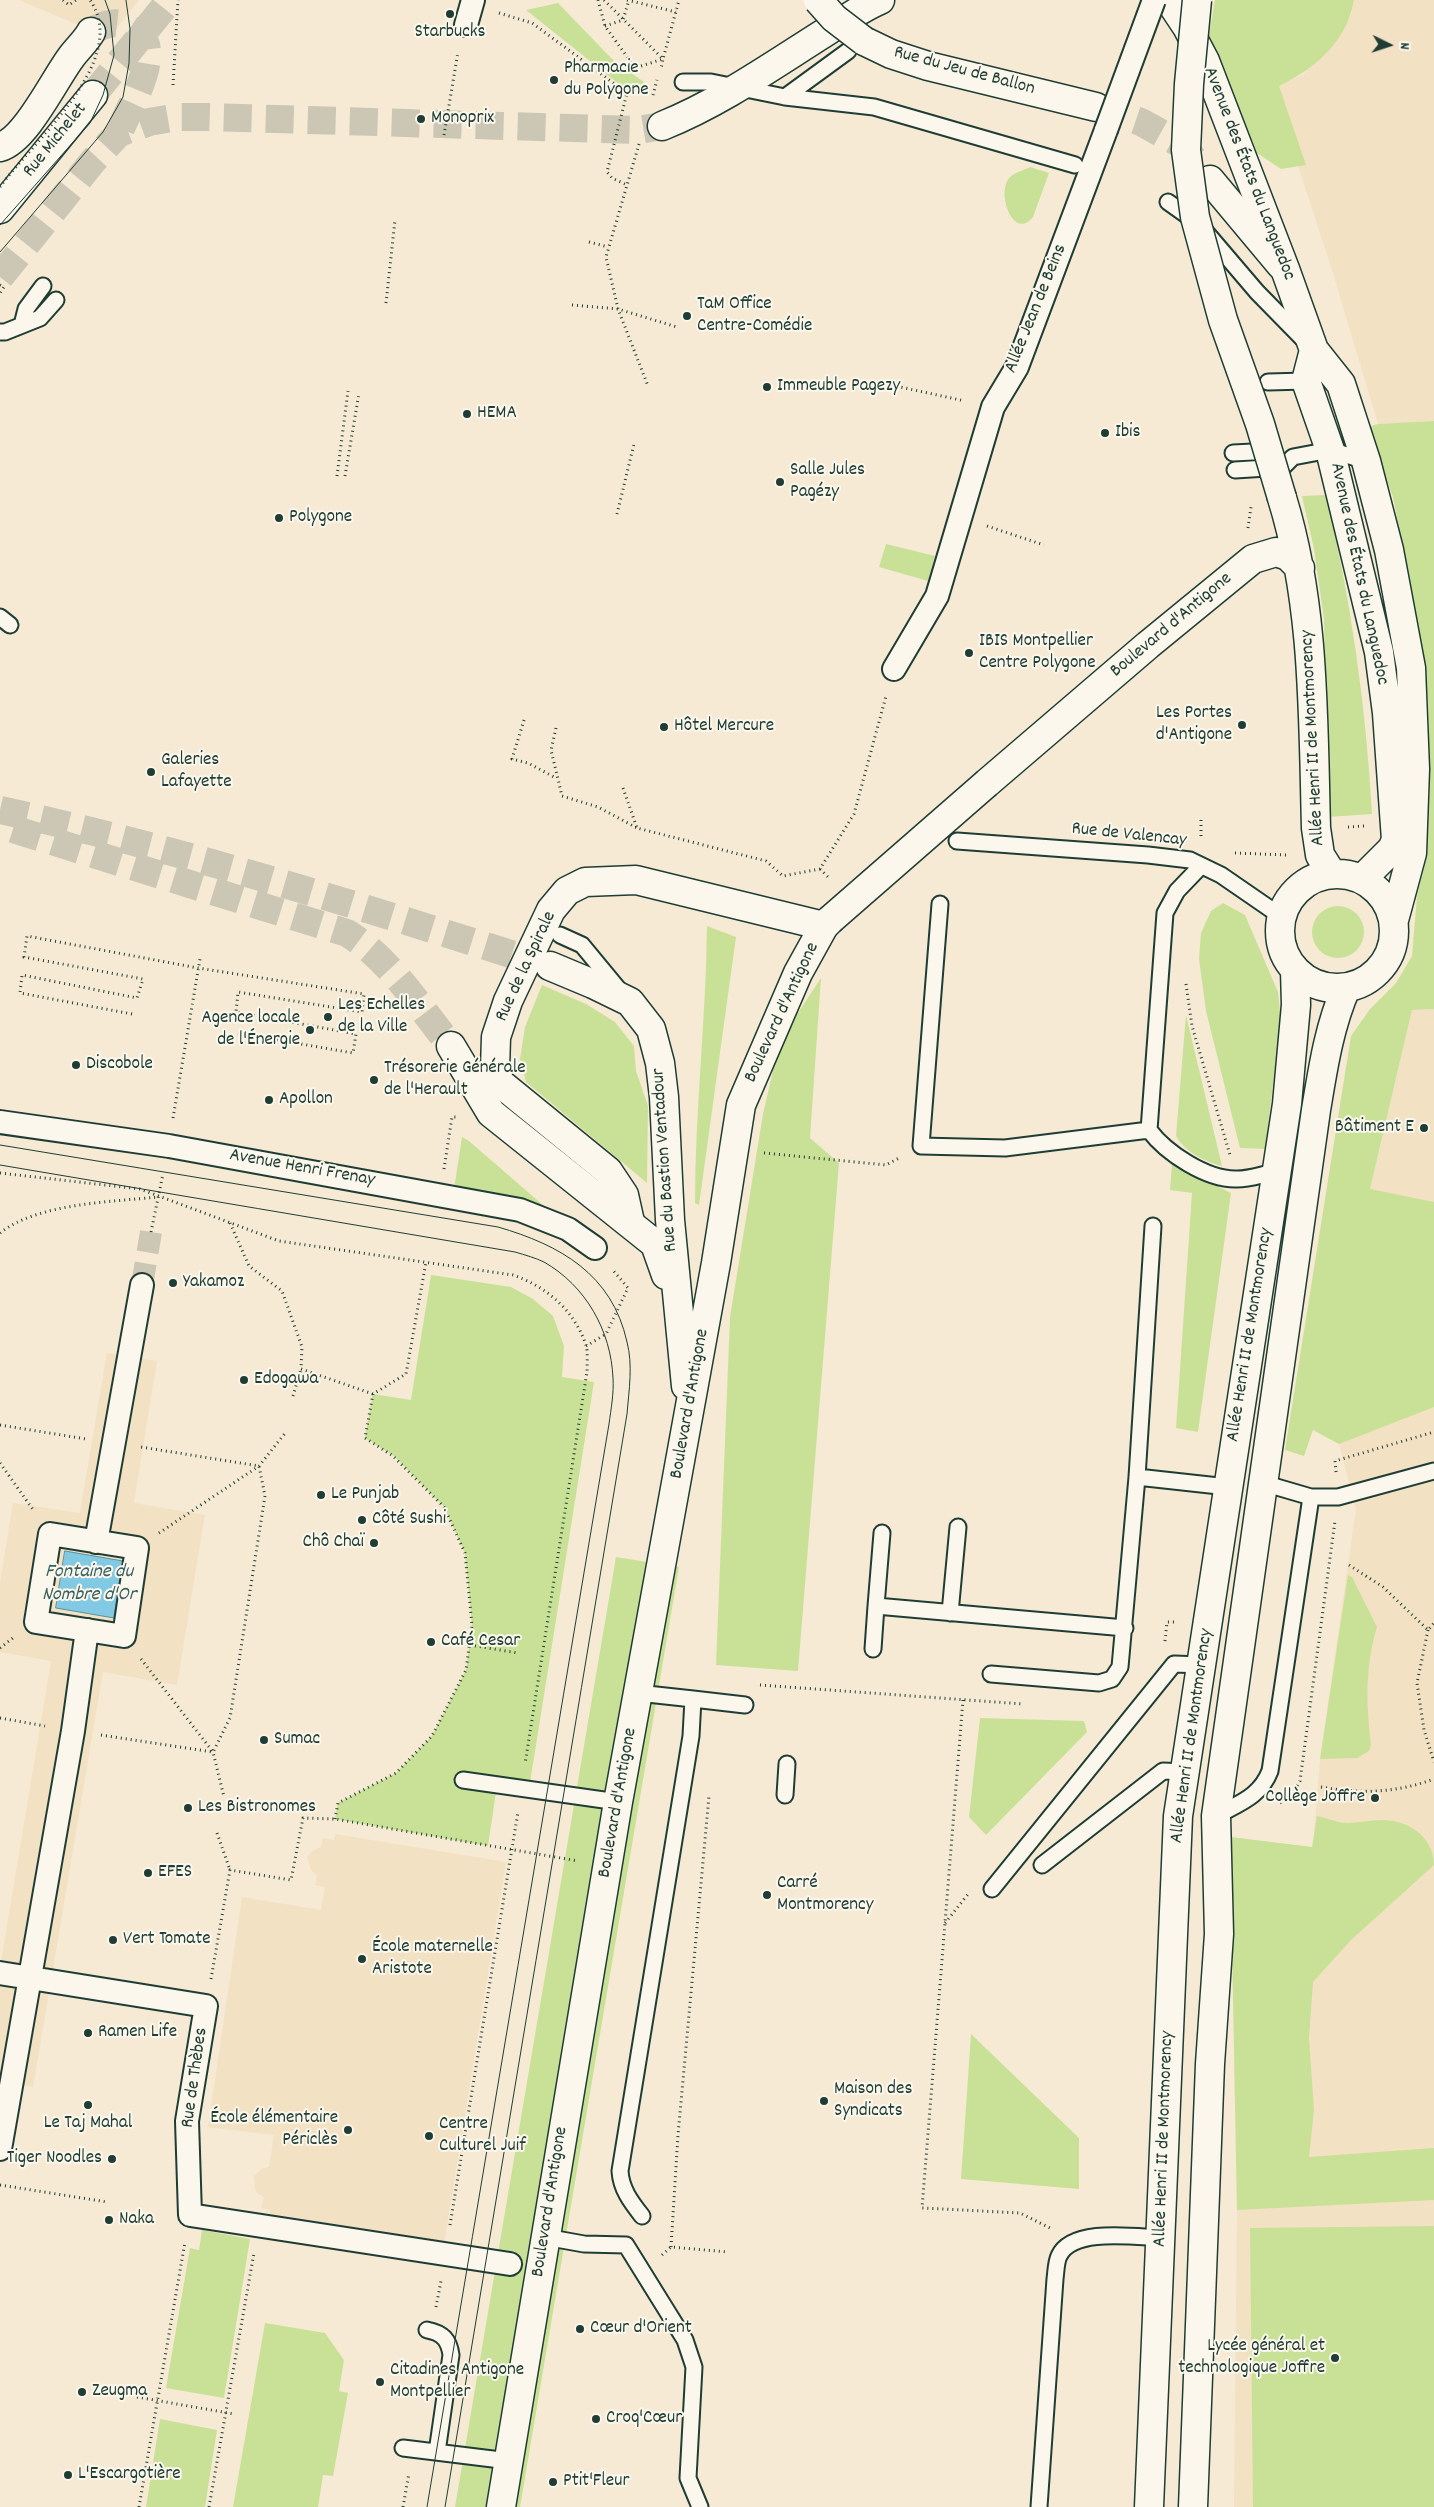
<!DOCTYPE html>
<html>
<head>
<meta charset="utf-8">
<style>
  body { margin:0 }
  #map { position:relative; width:1434px; height:2507px; overflow:hidden; background:#f6ead4; font-family:Dekko,sans-serif }
  canvas { display:block }
  .north { position:absolute; left:1364px; top:20px; width:50px; height:50px; -webkit-text-stroke:4px #fbf7ec; paint-order:stroke; rotate:94deg; font-size:14px; font-weight:700; line-height:20px; text-align:center; color:#1f3d34 }
  .north::after { content:''; display:block; margin:auto; width:18px; height:22px; background:#1f3d34; clip-path:polygon(50% 0,100% 100%,50% 72%,0 100%) }
</style>
</head>
<body>
<div id="map">
<canvas width="1434" height="2507"></canvas>
<div class="north">N</div>
</div>
<script>
const ctx = document.querySelector('canvas').getContext('2d');
ctx.lineJoin = 'round';
function fill(path, color) {
  ctx.fillStyle = color;
  ctx.fill(path, 'evenodd');
}
function stroke(path, color, width, dash) {
  ctx.strokeStyle = color;
  ctx.lineWidth = width;
  ctx.lineCap = dash ? 'butt' : 'round';
  ctx.setLineDash(dash || []);
  ctx.stroke(path);
}
function write(font, color, halo, rows, align = 'center') {
  ctx.font = font + ' Dekko,sans-serif';
  ctx.lineWidth = 4;
  ctx.setLineDash([]);
  ctx.textBaseline = 'middle';
  ctx.strokeStyle = halo;
  ctx.fillStyle = color;
  for (const [text, x, y, turn = 0] of rows) {
    ctx.save();
    ctx.translate(x, y);
    ctx.rotate((+turn || 0) * Math.PI / 180);
    ctx.textAlign = isNaN(turn) ? turn : align;
    if (halo) ctx.strokeText(text, 0, 0);
    ctx.fillText(text, 0, 0);
    ctx.restore();
  }
}
const built = new Path2D(`
  M 19,0 L 139,0 L 109,38 Z
  M 1354,0 L 1434,0 L 1434,421 L 1378,424 L 1332,270 L 1273,89 L 1304,74 L 1351,15 Z
  M 1434,1009 L 1434,2507 L 1234,2507 L 1237,2210 L 1230,1837 L 1313,1847 L 1320,1759 L 1356,1509 L 1339,1444 L 1313,1430 L 1412,1010 Z
  M 107,1353 L 157,1361 L 134,1503 L 205,1515 L 177,1685 L 103,1672 L 33,2087 L 0,2082 L 0,1967 L 51,1661 L 0,1652 L 0,1582 L 13,1503 L 80,1513 Z
  M 335,1834 L 506,1862 L 444,2244 L 270,2216 L 270,2210 L 261,2208 L 264,2197 L 257,2193 L 255,2188 L 254,2176 L 261,2169 L 269,2167 L 274,2135 L 208,2127 L 242,1897 L 321,1910 L 325,1887 L 315,1885 L 317,1875 L 311,1870 L 307,1857 L 312,1851 L 321,1847 L 323,1838 L 334,1840 Z`);
const green = new Path2D(`
  M 1215,0 L 1354,0 C 1347,41 1315,69 1279,86 L 1306,165 L 1281,169 L 1257,153 L 1209,35 Z
  M 558,3 L 614,61 L 644,82 L 641,94 L 629,92 L 526,10 Z
  M 1030,167 L 1049,173 L 1033,217 C 1014,241 996,195 1009,178 C 1014,173 1024,170 1030,167 Z
  M 1434,421 L 1434,1009 L 1412,1010 L 1370,1189 L 1434,1202 L 1434,1407 L 1339,1444 L 1313,1430 L 1304,1456 L 1285,1450 L 1351,1036 L 1370,1009 L 1396,983 L 1412,956 L 1417,896 L 1427,856 L 1430,781 L 1428,698 L 1419,629 L 1393,497 L 1367,427 L 1378,424 Z
  M 1326,495 C 1351,600 1366,706 1372,814 L 1328,817 L 1324,619 L 1314,549 L 1302,496 Z
  M 886,544 L 935,556 L 928,581 L 879,567 Z
  M 1223,903 L 1245,915 L 1278,992 L 1281,1021 L 1265,1149 L 1240,1148 L 1206,1011 L 1199,959 L 1201,933 L 1211,911 Z
  M1312 932a26 26 0 1 1 52 0a26 26 0 1 1-52 0Z
  M 707,926 L 736,937 L 699,1205 L 695,1203 C 695,1111 706,1019 707,926 Z
  M 821,978 L 810,1138 L 839,1163 L 798,1671 L 716,1665 L 730,1317 L 763,1114 L 780,1040 Z
  M 542,985 L 586,1004 L 615,1022 L 634,1046 L 636,1071 L 648,1106 L 647,1183 L 526,1082 L 520,1059 L 525,1027 Z
  M 1186,1015 L 1222,1166 C 1205,1162 1184,1151 1176,1136 Z
  M 462,1137 L 469,1141 L 551,1212 L 454,1189 Z
  M 1172,1164 L 1231,1193 L 1198,1432 L 1176,1428 L 1192,1193 L 1170,1190 Z
  M 431,1275 L 511,1287 L 533,1299 L 553,1316 L 564,1346 L 562,1377 L 594,1382 L 529,1789 L 497,1785 L 488,1846 L 335,1819 L 338,1803 L 396,1773 L 432,1736 L 466,1670 L 472,1625 L 465,1553 L 444,1507 L 394,1456 L 365,1438 L 373,1394 L 411,1400 Z
  M 616,1557 L 679,1567 L 520,2507 L 455,2507 Z
  M 1348,1575 L 1352,1577 L 1377,1627 C 1365,1667 1366,1704 1371,1745 L 1369,1751 L 1357,1758 L 1320,1759 Z
  M 980,1718 L 1084,1721 L 1087,1732 L 986,1835 L 969,1817 Z
  M 1317,1816 C 1327,1818 1338,1823 1347,1823 C 1359,1823 1370,1820 1382,1820 C 1408,1820 1434,1837 1434,1865 L 1351,1940 L 1313,1982 L 1309,2038 L 1314,2110 L 1309,2157 L 1434,2148 L 1434,2200 L 1237,2210 L 1230,1837 L 1312,1847 Z
  M 971,2034 L 1079,2138 L 1079,2189 L 961,2179 Z
  M 1434,2226 L 1434,2507 L 1253,2507 L 1250,2228 Z
  M 202,2230 L 250,2239 L 224,2398 L 166,2388 L 190,2248 L 199,2250 Z
  M 265,2323 L 325,2333 L 344,2360 L 339,2391 L 348,2393 L 333,2476 L 323,2475 L 318,2507 L 233,2507 Z
  M 160,2419 L 217,2430 L 205,2507 L 146,2507 Z`);
const water = new Path2D(`
  M 65,1551 L 123,1561 L 114,1618 L 56,1608 Z`);
const pedestrianTunnel = new Path2D(`
  M 142,1285 L 151,1232`);
const minorTunnel = new Path2D(`
  M 91,32 C 102,25 115,19 127,27 C 132,30 142,37 145,42 C 155,66 128,110 119,133
  M 93,95 L 170,0
  M 1096,107 L 1141,122 L 1184,146 L 1198,165`);
const tertiaryTunnel = new Path2D(`
  M 0,277 L 93,161 L 119,133 L 149,122 L 178,117 L 208,117 L 638,130 L 662,126
  M 0,810 C 186,850 368,909 549,966
  M 13,829 L 347,933 C 390,959 420,1008 451,1046`);
const path = new Path2D(`
  M 63,0 L 69,5 L 76,0
  M 598,0 L 605,26 L 635,68 L 663,59 L 679,0
  M 604,0 L 663,59 L 661,69
  M 627,0 L 676,12
  M 499,13 L 532,23 L 627,93 L 607,172 L 612,178 L 627,185
  M 605,26 L 623,20 L 629,0
  M 653,95 L 657,80
  M 444,135 L 458,52
  M 639,144 L 606,257 L 618,309 L 648,386
  M 589,242 L 608,247
  M 0,285 L 4,287 L 0,293
  M 386,303 L 395,220
  M 572,305 L 618,309 L 677,327
  M 877,382 L 965,401
  M 337,476 L 348,391
  M 345,476 L 359,393
  M 617,514 L 634,444
  M 987,526 L 1044,545
  M 1248,528 L 1251,507
  M 524,720 L 512,759 L 528,763 L 556,778
  M 556,728 L 551,750 L 562,796 L 598,807 L 637,828
  M 623,788 L 637,828 L 766,861 L 783,876 L 820,869 L 854,814 L 886,696
  M 1201,820 L 1201,837
  M 1348,827 L 1364,826
  M 1235,853 L 1287,855 L 1287,853
  M 820,869 L 830,879
  M 1186,984 L 1192,1026 L 1230,1155
  M 132,1014 L 20,993 L 22,975 L 137,998 L 143,979 L 24,957 L 27,936 L 198,968 L 364,994 L 362,1012 L 238,992 L 236,1012 L 356,1034 L 353,1053 L 238,1033
  M 173,1118 L 200,959
  M 764,1153 L 886,1165 L 901,1157
  M 444,1169 L 452,1117 L 458,1117
  M 0,1173 L 140,1189 L 279,1241 L 513,1275 C 547,1287 574,1310 586,1345 C 588,1352 587,1363 587,1372 L 525,1764
  M 230,1223 L 249,1266 L 282,1291 L 302,1347 L 301,1369 L 373,1394
  M 151,1232 L 163,1174
  M 0,1233 C 38,1203 111,1202 158,1197
  M 586,1346 L 606,1334 L 628,1288 L 612,1269
  M 293,1396 L 301,1369
  M 0,1425 L 86,1439
  M 0,1463 L 34,1511
  M 1336,1472 L 1335,1461 L 1434,1432
  M 159,1533 L 259,1466 L 286,1432
  M 1349,1565 L 1383,1587 L 1428,1630 L 1434,1623
  M 1428,1630 L 1417,1683 L 1424,1730 L 1434,1762
  M 1165,1641 L 1167,1622 L 1176,1622
  M 470,1645 L 518,1653
  M 0,1648 L 13,1638
  M 141,1659 L 213,1752 L 224,1797
  M 760,1685 L 1023,1704
  M 963,1700 L 922,2208 L 1020,2213 L 1050,2228
  M 0,1718 L 45,1726
  M 101,1735 L 213,1752 L 230,1718 L 265,1496 L 259,1466 L 141,1447
  M 1321,1787 C 1360,1794 1396,1793 1434,1779
  M 1280,1803 L 1293,1794 L 1300,1781 L 1335,1521
  M 335,1819 L 338,1803 L 396,1773 L 432,1736 L 466,1670 L 472,1625 L 465,1553 L 444,1507 L 393,1456 L 365,1438 L 373,1394 L 406,1374 L 426,1262
  M 217,1833 L 230,1870
  M 945,1923 L 969,1893
  M 211,1979 L 230,1870 L 291,1880 L 303,1818 L 335,1819 L 578,1861
  M 0,2185 L 107,2202
  M 450,2225 L 518,1812
  M 671,2247 L 678,2135 L 709,1796
  M 662,2255 L 671,2247 L 728,2252
  M 436,2307 L 441,2281
  M 137,2397 L 234,2414
  M 139,2507 L 185,2242
  M 209,2507 L 254,2253
  M 403,2507 L 409,2473`);
const service = new Path2D(`
  M 683,82 L 711,82 L 785,97 L 874,107 L 1075,165
  M 785,97 L 848,51
  M 1168,202 L 1199,224 L 1257,292 L 1306,342
  M 22,325 L 26,309 L 43,286
  M 0,332 L 5,332 L 40,318 L 56,300
  M 1268,382 L 1306,381
  M 1233,453 L 1273,451
  M 1235,470 L 1283,467 L 1293,457 L 1330,450 L 1366,461
  M 0,617 L 10,625
  M 957,841 L 1148,855 L 1190,860 L 1221,875 L 1282,917
  M 1201,866 L 1177,891 L 1165,913 L 1149,1130 C 1166,1153 1207,1180 1237,1179 C 1250,1179 1263,1174 1275,1172
  M 940,904 L 921,1146 L 1005,1148 L 1149,1130
  M 560,935 L 582,945 L 620,991
  M 1137,1477 L 1228,1487
  M 1311,1497 L 1338,1497 L 1434,1471
  M 882,1533 L 876,1606 L 1125,1628
  M 950,1613 L 958,1527
  M 873,1649 L 876,1606
  M 991,1674 L 1099,1683 L 1112,1679 L 1120,1667 L 1137,1477 L 1153,1226
  M 638,1693 L 693,1699 L 691,1736 L 620,2171 C 621,2189 631,2202 642,2216
  M 693,1699 L 745,1705
  M 463,1780 L 618,1802
  M 785,1795 L 787,1764
  M 1216,1816 C 1239,1803 1260,1797 1270,1771 L 1311,1497 L 1263,1483
  M 1042,1865 L 1163,1771 L 1185,1772
  M 992,1889 L 1174,1664 L 1202,1665
  M 545,2237 L 584,2244 L 626,2245 L 685,2340 L 694,2367 L 688,2478 L 700,2507
  M 427,2330 C 443,2333 449,2340 451,2355 L 437,2452
  M 403,2448 L 509,2461
  M 1039,2507 L 1055,2279 C 1056,2272 1056,2262 1059,2256 C 1072,2227 1136,2237 1161,2238`);
const pedestrian = new Path2D(`
  M 466,25 L 473,0
  M 894,669 L 937,596 L 993,407 L 1017,367 L 1106,130
  M 0,1122 L 169,1146 L 520,1210 L 568,1229 L 595,1248
  M 50,1534 L 137,1548 L 124,1636 L 36,1622 Z
  M 96,1542 L 142,1285
  M 0,1973 L 206,2006 L 187,2121 L 190,2215 L 510,2264
  M 0,2149 L 73,1731 L 87,1630`);
const minor = new Path2D(`
  M 864,41 L 891,54 L 928,66 L 1096,107
  M 0,147 C 26,140 55,78 72,56 C 78,48 86,41 91,32
  M 1210,180 L 1281,265
  M 0,209 L 93,95
  M 630,1222 L 624,1195 L 608,1171 L 500,1083 L 495,1069 L 496,1037 L 508,1001 L 551,910 L 567,891 L 585,882 L 636,880 L 824,926`);
const tertiary = new Path2D(`
  M 1171,3 L 1187,27 L 1205,61 L 1285,269 L 1314,350 L 1341,384 L 1366,461 L 1389,550 L 1411,668 L 1415,769 L 1412,853 L 1394,920
  M 662,126 C 719,103 769,68 821,35 C 840,23 859,9 880,0
  M 1314,350 L 1306,381 L 1330,450 L 1379,652 L 1387,713 L 1396,840 L 1392,849 L 1362,879
  M 1282,498 C 1315,605 1313,717 1316,828 L 1320,855 L 1332,874
  M 987,783 L 1148,645 L 1253,559 L 1276,552 L 1288,556 L 1300,568
  M1280 931a57 57 0 1 1 114 0a57 57 0 1 1-114 0Z
  M 550,966 L 593,984 L 630,1002 L 651,1029 L 660,1063 L 664,1097 L 670,1220 L 686,1386
  M 451,1046 L 491,1113 L 655,1244 L 666,1275
  M 501,2507 L 618,1802 L 716,1263 L 741,1105 L 798,973 L 824,926 L 830,920
  M 1149,2507 L 1178,1816 L 1287,1104 L 1296,1005 L 1295,970
  M 1193,2507 L 1210,2064 L 1219,1934 L 1216,1816 L 1316,1110 C 1323,1068 1329,1027 1346,988`);
const tram = new Path2D(`
  M 0,225 L 90,123 L 103,95 L 114,55 L 110,14 L 105,0
  M 0,252 L 103,132 L 123,97 L 129,63 L 130,29 L 126,0
  M 0,1145 L 498,1227 C 560,1245 612,1274 627,1342 C 633,1365 629,1390 627,1414 L 445,2507
  M 0,1165 L 515,1252 C 525,1255 536,1258 544,1262 C 586,1286 611,1331 613,1378 C 614,1393 611,1409 609,1424 L 427,2507`);
const pathBridge = new Path2D(`
  M 173,85 L 178,0
  M 0,187 C 31,143 132,60 90,0`);
const pedestrianBridge = new Path2D(`
  M 1106,130 L 1154,0`);
const minorBridge = new Path2D(`
  M 818,0 L 834,18 L 864,41`);
const tertiaryBridge = new Path2D(`
  M 1197,0 L 1189,84 L 1186,150 L 1195,217 L 1223,320 L 1260,424 L 1282,498
  M 830,920 L 987,783`);
const markers = [
  [450,14,5,"#1f3d34"],
  [554,80,5,"#1f3d34"],
  [421,119,5,"#1f3d34"],
  [687,316,5,"#1f3d34"],
  [767,387,5,"#1f3d34"],
  [467,414,5,"#1f3d34"],
  [1105,433,5,"#1f3d34"],
  [780,482,5,"#1f3d34"],
  [279,518,5,"#1f3d34"],
  [969,653,5,"#1f3d34"],
  [1242,725,5,"#1f3d34"],
  [664,727,5,"#1f3d34"],
  [151,772,5,"#1f3d34"],
  [328,1017,5,"#1f3d34"],
  [310,1030,5,"#1f3d34"],
  [76,1065,5,"#1f3d34"],
  [374,1080,5,"#1f3d34"],
  [269,1100,5,"#1f3d34"],
  [1424,1128,5,"#1f3d34"],
  [173,1283,5,"#1f3d34"],
  [244,1380,5,"#1f3d34"],
  [321,1495,5,"#1f3d34"],
  [362,1520,5,"#1f3d34"],
  [374,1543,5,"#1f3d34"],
  [431,1642,5,"#1f3d34"],
  [264,1740,5,"#1f3d34"],
  [1375,1798,5,"#1f3d34"],
  [188,1808,5,"#1f3d34"],
  [148,1873,5,"#1f3d34"],
  [767,1895,5,"#1f3d34"],
  [113,1940,5,"#1f3d34"],
  [362,1959,5,"#1f3d34"],
  [88,2033,5,"#1f3d34"],
  [824,2101,5,"#1f3d34"],
  [88,2105,5,"#1f3d34"],
  [348,2130,5,"#1f3d34"],
  [429,2136,5,"#1f3d34"],
  [112,2159,5,"#1f3d34"],
  [109,2220,5,"#1f3d34"],
  [580,2329,5,"#1f3d34"],
  [1335,2358,5,"#1f3d34"],
  [380,2382,5,"#1f3d34"],
  [82,2392,5,"#1f3d34"],
  [596,2419,5,"#1f3d34"],
  [68,2475,5,"#1f3d34"],
  [553,2482,5,"#1f3d34"]
];
const poiNames = [
  ["Starbucks",450,33,"center"],
  ["Pharmacie",564,69],
  ["du Polygone",564,91],
  ["Monoprix",431,119],
  ["TaM Office",697,305],
  ["Centre-Comédie",697,327],
  ["Immeuble Pagezy",777,387],
  ["HEMA",477,414],
  ["Ibis",1115,433],
  ["Salle Jules",790,471],
  ["Pagézy",790,493],
  ["Polygone",289,518],
  ["IBIS Montpellier",979,642],
  ["Centre Polygone",979,664],
  ["Les Portes",1232,714,"right"],
  ["d'Antigone",1232,736,"right"],
  ["Hôtel Mercure",674,727],
  ["Galeries",161,761],
  ["Lafayette",161,783],
  ["Les Echelles",338,1006],
  ["de la Ville",338,1028],
  ["Agence locale",300,1019,"right"],
  ["de l'Énergie",300,1041,"right"],
  ["Discobole",86,1065],
  ["Trésorerie Générale",384,1069],
  ["de l'Herault",384,1091],
  ["Apollon",279,1100],
  ["Bâtiment E",1414,1128,"right"],
  ["Yakamoz",183,1283],
  ["Edogawa",254,1380],
  ["Le Punjab",331,1495],
  ["Côté Sushi",372,1520],
  ["Chô Chaï",364,1543,"right"],
  ["Café Cesar",441,1642],
  ["Sumac",274,1740],
  ["Collège Joffre",1365,1798,"right"],
  ["Les Bistronomes",198,1808],
  ["EFES",158,1873],
  ["Carré",777,1884],
  ["Montmorency",777,1906],
  ["Vert Tomate",123,1940],
  ["École maternelle",372,1948],
  ["Aristote",372,1970],
  ["Ramen Life",98,2033],
  ["Maison des",834,2090],
  ["Syndicats",834,2112],
  ["École élémentaire",338,2119,"right"],
  ["Périclès",338,2141,"right"],
  ["Le Taj Mahal",88,2124,"center"],
  ["Centre",439,2125],
  ["Culturel Juif",439,2147],
  ["Tiger Noodles",102,2159,"right"],
  ["Naka",119,2220],
  ["Cœur d'Orient",590,2329],
  ["Lycée général et",1325,2347,"right"],
  ["technologique Joffre",1325,2369,"right"],
  ["Citadines Antigone",390,2371],
  ["Montpellier",390,2393],
  ["Zeugma",92,2392],
  ["Croq'Cœur",606,2419],
  ["L'Escargotière",78,2475],
  ["Ptit'Fleur",563,2482]
];
const streetNames = [
  ["Rue du Jeu de Ballon",964,72,15],
  ["Rue Michelet",56,141,-51],
  ["Avenue des États du Languedoc",1248,174,69],
  ["Allée Jean de Beins",1037,309,-68],
  ["Avenue des États du Languedoc",1358,574,78],
  ["Boulevard d'Antigone",1172,626,-40],
  ["Allée Henri II de Montmorency",1314,738,-93],
  ["Rue de Valencay",1129,836,6],
  ["Rue de la Spirale",527,967,-65],
  ["Boulevard d'Antigone",783,1013,-65],
  ["Rue du Bastion Ventadour",666,1160,-94],
  ["Avenue Henri Frenay",302,1169,10],
  ["Allée Henri II de Montmorency",1251,1335,-81],
  ["Boulevard d'Antigone",691,1404,-80],
  ["Allée Henri II de Montmorency",1193,1736,-82],
  ["Boulevard d'Antigone",619,1803,-80],
  ["Rue de Thèbes",196,2078,-82],
  ["Allée Henri II de Montmorency",1165,2139,-88],
  ["Boulevard d'Antigone",551,2202,-81]
];
const waterNames = [
  ["Fontaine du",89,1573],
  ["Nombre d'Or",89,1596]
];
fill(built, '#f2e1c3');
fill(green, '#c9e197');
fill(water, '#82c9e3');
stroke(water, '#5a919d', 1);
stroke(pedestrianTunnel, '#cbc7b4', 22, [22, 11]);
stroke(minorTunnel, '#cbc7b4', 28, [28, 14]);
stroke(tertiaryTunnel, '#cbc7b4', 28, [28, 14]);
stroke(service, '#1f3d34', 19);
stroke(pedestrian, '#1f3d34', 26);
stroke(minor, '#1f3d34', 31);
stroke(tertiary, '#1f3d34', 31);
stroke(path, '#1f3d34', 3, [1, 4]);
stroke(service, '#fbf7ec', 15);
stroke(pedestrian, '#fbf7ec', 22);
stroke(minor, '#fbf7ec', 28);
stroke(tertiary, '#fbf7ec', 28);
stroke(tram, '#1f3d34', 1);
stroke(pedestrianBridge, '#1f3d34', 26, []);
stroke(minorBridge, '#1f3d34', 31, []);
stroke(tertiaryBridge, '#1f3d34', 31, []);
stroke(pathBridge, '#1f3d34', 3, [1, 4]);
stroke(pedestrianBridge, '#fbf7ec', 22);
stroke(minorBridge, '#fbf7ec', 28);
stroke(tertiaryBridge, '#fbf7ec', 28);
for (const [x, y, r, color] of markers) {
  const dot = new Path2D();
  dot.arc(x, y, r, 0, 2 * Math.PI);
  ctx.fillStyle = color;
  ctx.fill(dot);
  stroke(dot, '#fbf7ec', 2);
}
write('19px', '#1f3d34', '#fbf7ec', poiNames, 'left');
write('19px', '#1f3d34', '#fbf7ec', streetNames);
write('italic 20px', '#386060', '#fbf7ec', waterNames);
</script>
</body>
</html>
